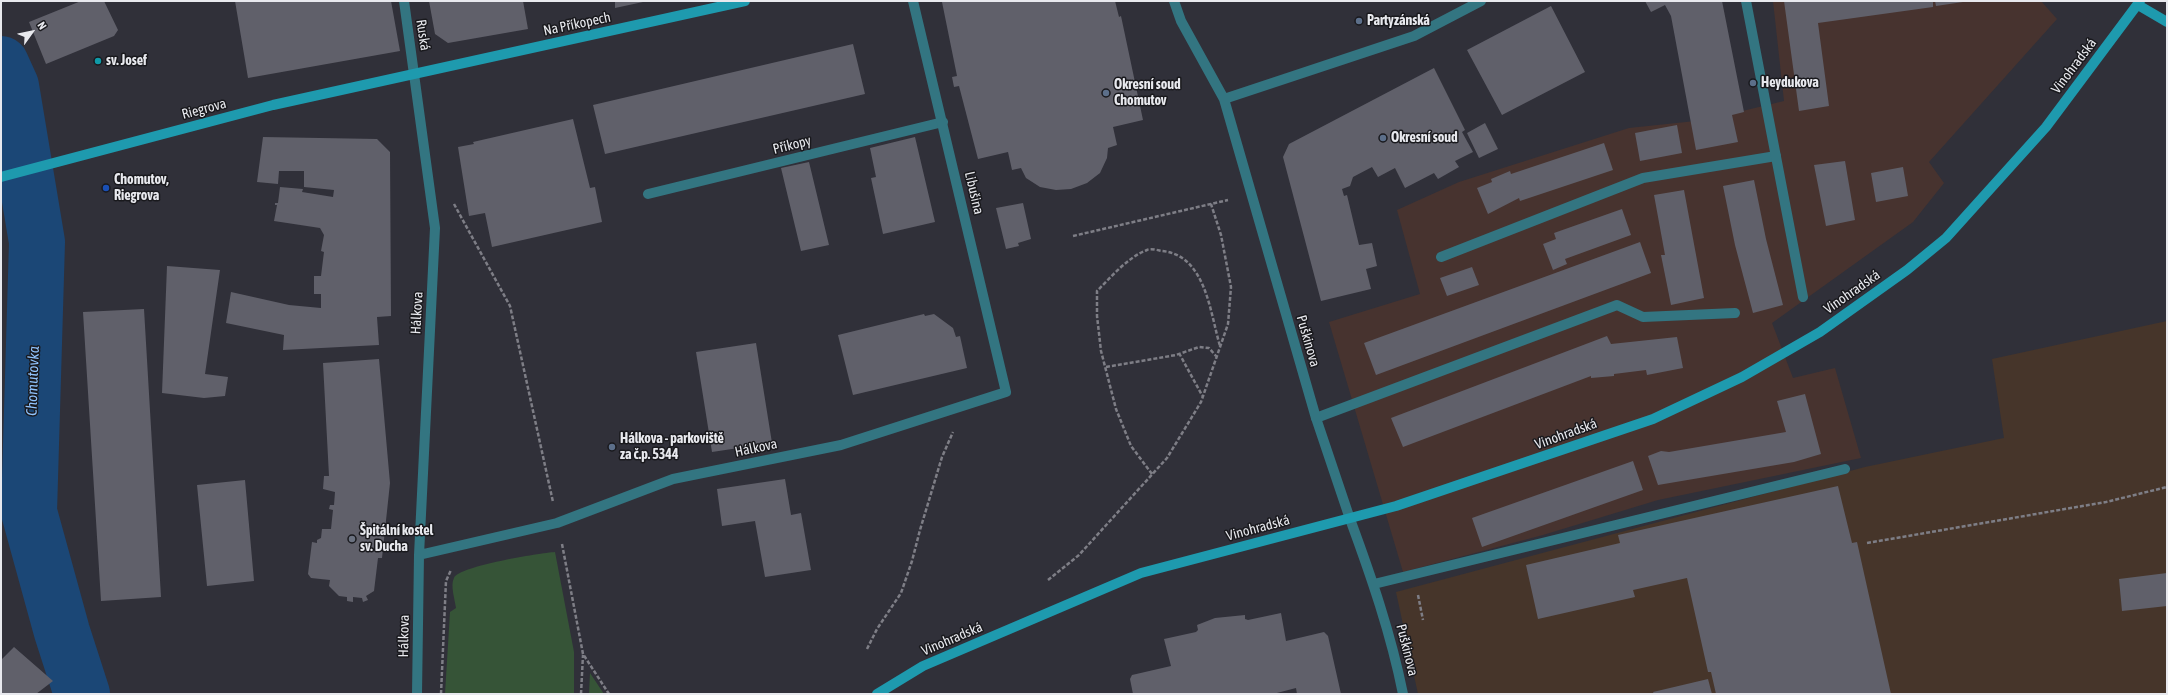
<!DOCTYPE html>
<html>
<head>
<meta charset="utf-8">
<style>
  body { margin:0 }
  #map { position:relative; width:2168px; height:695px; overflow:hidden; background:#303039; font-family:"Asap Condensed",sans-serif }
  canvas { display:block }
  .frame { position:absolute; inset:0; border:2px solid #e8e9ee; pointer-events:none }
  .north { position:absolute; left:12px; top:12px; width:40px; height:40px; -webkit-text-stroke:3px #19191d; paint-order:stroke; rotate:57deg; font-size:11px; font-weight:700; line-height:16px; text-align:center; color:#e8e9ee }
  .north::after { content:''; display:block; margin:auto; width:14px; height:18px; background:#e8e9ee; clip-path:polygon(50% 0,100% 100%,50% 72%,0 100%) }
</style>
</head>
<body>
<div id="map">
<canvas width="2168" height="695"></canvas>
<div class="frame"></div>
<div class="north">N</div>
</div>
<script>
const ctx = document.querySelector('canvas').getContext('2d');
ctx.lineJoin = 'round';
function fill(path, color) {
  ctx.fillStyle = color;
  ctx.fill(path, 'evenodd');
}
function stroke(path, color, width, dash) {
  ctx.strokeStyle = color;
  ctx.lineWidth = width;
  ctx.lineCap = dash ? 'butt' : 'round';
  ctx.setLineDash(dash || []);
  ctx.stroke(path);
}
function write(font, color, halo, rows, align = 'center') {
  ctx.font = font + ' "Asap Condensed",sans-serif';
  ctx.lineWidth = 3;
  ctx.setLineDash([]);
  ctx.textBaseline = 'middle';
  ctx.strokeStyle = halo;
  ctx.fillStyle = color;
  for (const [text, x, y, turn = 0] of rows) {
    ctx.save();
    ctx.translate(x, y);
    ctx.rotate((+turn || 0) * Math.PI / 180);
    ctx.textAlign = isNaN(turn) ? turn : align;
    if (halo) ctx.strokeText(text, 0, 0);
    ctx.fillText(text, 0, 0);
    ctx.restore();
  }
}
const commercial = new Path2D(`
  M 2167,321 L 2167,694 L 1418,694 L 1396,592 L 1865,467 L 2004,438 L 1992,359 Z`);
const industrial = new Path2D(`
  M 1773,1 L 2041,1 L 2057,19 L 1929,162 L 1944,183 L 1913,222 L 1772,323 L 1793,378 L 1835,368 L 1861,458 L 1658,500 L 1543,535 L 1403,572 L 1329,322 L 1420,294 L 1397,210 L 1459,182 L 1629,128 L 1705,120 L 1784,101 Z`);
const green = new Path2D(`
  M 555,552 L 574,652 L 574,694 L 445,694 L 450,612 L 456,608 C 455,600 450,585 454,578 C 459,566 540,553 555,552 Z
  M 590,673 L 604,694 L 589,694 Z`);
const river = new Path2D(`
  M 1,64 L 11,86 L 37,242 L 29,512 L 62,632 L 82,694`);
const building = new Path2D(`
  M 81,1 L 104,1 L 118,30 L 114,36 L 46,64 L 29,22 Z
  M 235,1 L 391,1 L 400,51 L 248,78 Z
  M 429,1 L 523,1 L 528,29 L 448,43 L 435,34 Z
  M 615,1 L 643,1 L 643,2 L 615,8 Z
  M 947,1 L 1115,1 L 1119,17 L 1121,16 L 1143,120 L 1113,127 L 1117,145 L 1108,148 L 1107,158 L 1100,173 L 1087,183 L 1071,189 L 1056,190 L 1040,187 L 1026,178 L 1021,168 L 1012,170 L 1008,152 L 978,159 L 959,86 L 954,87 L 952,77 L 957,76 L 942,2 Z
  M 1645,1 L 1722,1 L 1744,112 L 1732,115 L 1738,142 L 1696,150 L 1671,16 L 1665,5 L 1651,12 Z
  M 1784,1 L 1933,1 L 1933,7 L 1818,23 L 1829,106 L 1799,111 Z
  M 1935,1 L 1963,1 L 1963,2 L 1936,6 Z
  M 1551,6 L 1585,72 L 1502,115 L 1467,50 Z
  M 853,44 L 865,94 L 605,154 L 593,105 Z
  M 1434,68 L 1465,130 L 1462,132 L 1473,152 L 1455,161 L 1459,167 L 1438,179 L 1434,173 L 1405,188 L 1395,168 L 1378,177 L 1372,167 L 1353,177 L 1350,186 L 1342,189 L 1344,196 L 1347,195 L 1359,245 L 1372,243 L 1377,266 L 1366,269 L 1371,289 L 1321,301 L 1283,157 L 1289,144 Z
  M 573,119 L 590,188 L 595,187 L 602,222 L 492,247 L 485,213 L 469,216 L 458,147 L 474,144 L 473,142 Z
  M 1485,123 L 1498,149 L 1479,158 L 1467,133 Z
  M 1677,125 L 1682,153 L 1640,161 L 1635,133 Z
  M 263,137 L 377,139 L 390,152 L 391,316 L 377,317 L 379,345 L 283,350 L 284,335 L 226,323 L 231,292 L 289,305 L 321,308 L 321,294 L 314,294 L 314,276 L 321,276 L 324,252 L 321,251 L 324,235 L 320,228 L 274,221 L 277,205 L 275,205 L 275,203 L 278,203 L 280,187 L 303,189 L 302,192 L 333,197 L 334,190 L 304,187 L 304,171 L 279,171 L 278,184 L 257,182 Z
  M 915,137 L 935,222 L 883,234 L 871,178 L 876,177 L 870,148 Z
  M 1604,143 L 1613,170 L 1520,201 L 1519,198 L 1488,214 L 1477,188 L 1492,182 L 1491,179 L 1510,171 L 1511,174 Z
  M 1845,161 L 1855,220 L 1826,226 L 1814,165 Z
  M 809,162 L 829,245 L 801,251 L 781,168 Z
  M 1903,167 L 1908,196 L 1876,202 L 1871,173 Z
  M 1754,180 L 1766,239 L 1783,305 L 1753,313 L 1735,245 L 1723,186 Z
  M 1684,190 L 1704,298 L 1671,305 L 1661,255 L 1665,255 L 1654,195 Z
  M 1023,203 L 1031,239 L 1018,243 L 1019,246 L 1006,249 L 996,208 Z
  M 1622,209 L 1631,235 L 1565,259 L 1567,264 L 1553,270 L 1543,244 L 1556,239 L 1554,233 Z
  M 1640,242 L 1651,273 L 1376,375 L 1364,343 Z
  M 167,266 L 220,270 L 205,374 L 228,377 L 225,396 L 204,398 L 162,393 Z
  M 1472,267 L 1479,285 L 1447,296 L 1440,278 Z
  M 144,309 L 161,597 L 101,601 L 83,312 Z
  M 924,314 L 925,316 L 934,314 L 953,328 L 956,337 L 960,336 L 967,368 L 853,395 L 838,335 Z
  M 1607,336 L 1611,344 L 1677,337 L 1683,368 L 1647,375 L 1646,370 L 1614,374 L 1614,376 L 1591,378 L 1591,376 L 1403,447 L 1391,418 Z
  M 756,343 L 772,443 L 712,452 L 696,352 Z
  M 379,359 L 390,483 L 382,558 L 378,558 L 374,591 L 366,596 L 368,600 L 363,602 L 362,598 L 353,597 L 353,602 L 347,601 L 347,597 L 339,596 L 329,586 L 330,580 L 311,578 L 308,574 L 312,542 L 317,543 L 317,540 L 321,538 L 322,529 L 331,529 L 333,510 L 329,509 L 330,505 L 334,505 L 335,492 L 323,489 L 324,476 L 329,476 L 323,363 Z
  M 1805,394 L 1821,454 L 1794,462 L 1658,485 L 1648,456 L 1661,451 L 1669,452 L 1786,432 L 1777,401 Z
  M 1633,461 L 1643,490 L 1482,547 L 1472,518 Z
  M 785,479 L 791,515 L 801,513 L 811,570 L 765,577 L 755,521 L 722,526 L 717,489 Z
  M 245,480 L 254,581 L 207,586 L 197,485 Z
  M 1838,486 L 1852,543 L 1857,542 L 1891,694 L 1716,694 L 1711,672 L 1708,672 L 1687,578 L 1633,590 L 1635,597 L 1538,619 L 1526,565 L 1620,543 L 1618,535 Z
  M 2167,573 L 2167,606 L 2122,611 L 2119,579 Z
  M 1281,613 L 1286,641 L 1324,632 L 1328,636 L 1341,694 L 1297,694 L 1296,688 L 1273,694 L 1133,694 L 1130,679 L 1132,675 L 1171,666 L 1164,639 L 1196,632 L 1198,630 L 1197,625 L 1215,618 L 1245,615 L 1245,619 L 1248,620 Z
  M 14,647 L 53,681 L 36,694 L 1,694 L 1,660 Z
  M 1708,679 L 1712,694 L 1654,694 L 1653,692 Z`);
const path = new Path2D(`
  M 454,204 L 510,306 L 553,502
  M 1073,236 L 1228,200
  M 1179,353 L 1203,397
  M 1106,367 L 1176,355 L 1199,347 L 1209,348 L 1216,356
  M 1152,474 L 1131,446 L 1116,409 L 1101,351 L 1097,316 L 1097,291 C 1111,277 1128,257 1147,250 C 1150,248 1157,250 1162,251 C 1206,255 1210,313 1220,346
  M 1867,543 L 2106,502 L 2167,487
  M 562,544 L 583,654 L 609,694
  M 1048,580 L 1079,555 L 1167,458 L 1201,402 L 1228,324 L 1231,287 L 1221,235 L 1211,204
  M 1418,595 L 1423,620
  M 867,649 L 877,629 L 901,593 L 912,561 L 920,530 L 942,457 L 953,432
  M 441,694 L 446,581 L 451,570
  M 581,694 L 583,655`);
const lane = new Path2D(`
  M 648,194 L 943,122
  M 1441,257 L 1643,178 L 1776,156
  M 1316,418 L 1617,305 L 1643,317 L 1735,313
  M 1350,519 C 1371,576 1391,634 1403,694
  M 1374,584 L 1845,469`);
const street = new Path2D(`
  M 404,1 L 435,228 L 419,555 L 417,694
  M 1174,1 L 1181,21 L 1224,99 L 1316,418 L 1350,519
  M 1746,1 L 1803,297
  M 1224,99 L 1414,36 L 1481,1
  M 419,555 L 557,523 L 673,479 L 841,445 L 1006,392 L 913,1`);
const secondary = new Path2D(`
  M 2138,5 L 2167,22
  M 1,177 L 273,105 L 745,1
  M 877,694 L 923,666 L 1141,573 L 1396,506 L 1653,419 L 1742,377 L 1820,332 L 1907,270 L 1946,238 L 2046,127 L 2140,1`);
const markers = [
  [1359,21,4,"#5c6f8a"],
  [98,61,4,"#0f9aa8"],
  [1753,83,4,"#5c6f8a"],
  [1106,93,4,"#5c6f8a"],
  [1383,138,4,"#5c6f8a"],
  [106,188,4,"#1a4fb4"],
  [612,447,4,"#5c6f8a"],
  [352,539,4,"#6b7280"]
];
const poiNames = [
  ["Partyzánská",1367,21],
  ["sv. Josef",106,61],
  ["Heydukova",1761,83],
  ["Okresní soud",1114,85],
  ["Chomutov",1114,101],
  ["Okresní soud",1391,138],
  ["Chomutov,",114,180],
  ["Riegrova",114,196],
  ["Hálkova - parkoviště",620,439],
  ["za č.p. 5344",620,455],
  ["Špitální kostel",360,531],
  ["sv. Ducha",360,547]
];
const streetNames = [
  ["Na Příkopech",577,24,-12],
  ["Ruská",423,35,81],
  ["Vinohradská",2074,66,-53],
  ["Riegrova",204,109,-15],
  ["Příkopy",792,145,-14],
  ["Libušina",974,193,77],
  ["Vinohradská",1852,292,-35],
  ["Hálkova",417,313,-87],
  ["Puškinova",1308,341,74],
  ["Vinohradská",1566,434,-20],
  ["Hálkova",756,448,-12],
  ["Vinohradská",1258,528,-15],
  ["Hálkova",404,636,-89],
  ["Vinohradská",952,639,-23],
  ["Puškinova",1407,650,76]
];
const waterNames = [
  ["Chomutovka",33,381,-88]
];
fill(commercial, '#46352a');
fill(industrial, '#47332f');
fill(green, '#365437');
stroke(river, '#1b4776', 56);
fill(building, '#60606a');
stroke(path, '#7e7e86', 2.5, [4, 2]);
stroke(lane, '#337581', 10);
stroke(street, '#337581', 10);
stroke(secondary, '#1e9aae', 10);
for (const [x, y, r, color] of markers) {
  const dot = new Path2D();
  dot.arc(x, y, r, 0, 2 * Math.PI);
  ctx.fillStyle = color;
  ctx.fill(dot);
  stroke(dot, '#19191d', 1.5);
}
write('bold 14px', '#e8e9ee', '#19191d', poiNames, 'left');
write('14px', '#e8e9ee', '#19191d', streetNames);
write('italic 15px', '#91c4fe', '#19191d', waterNames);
</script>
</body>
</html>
